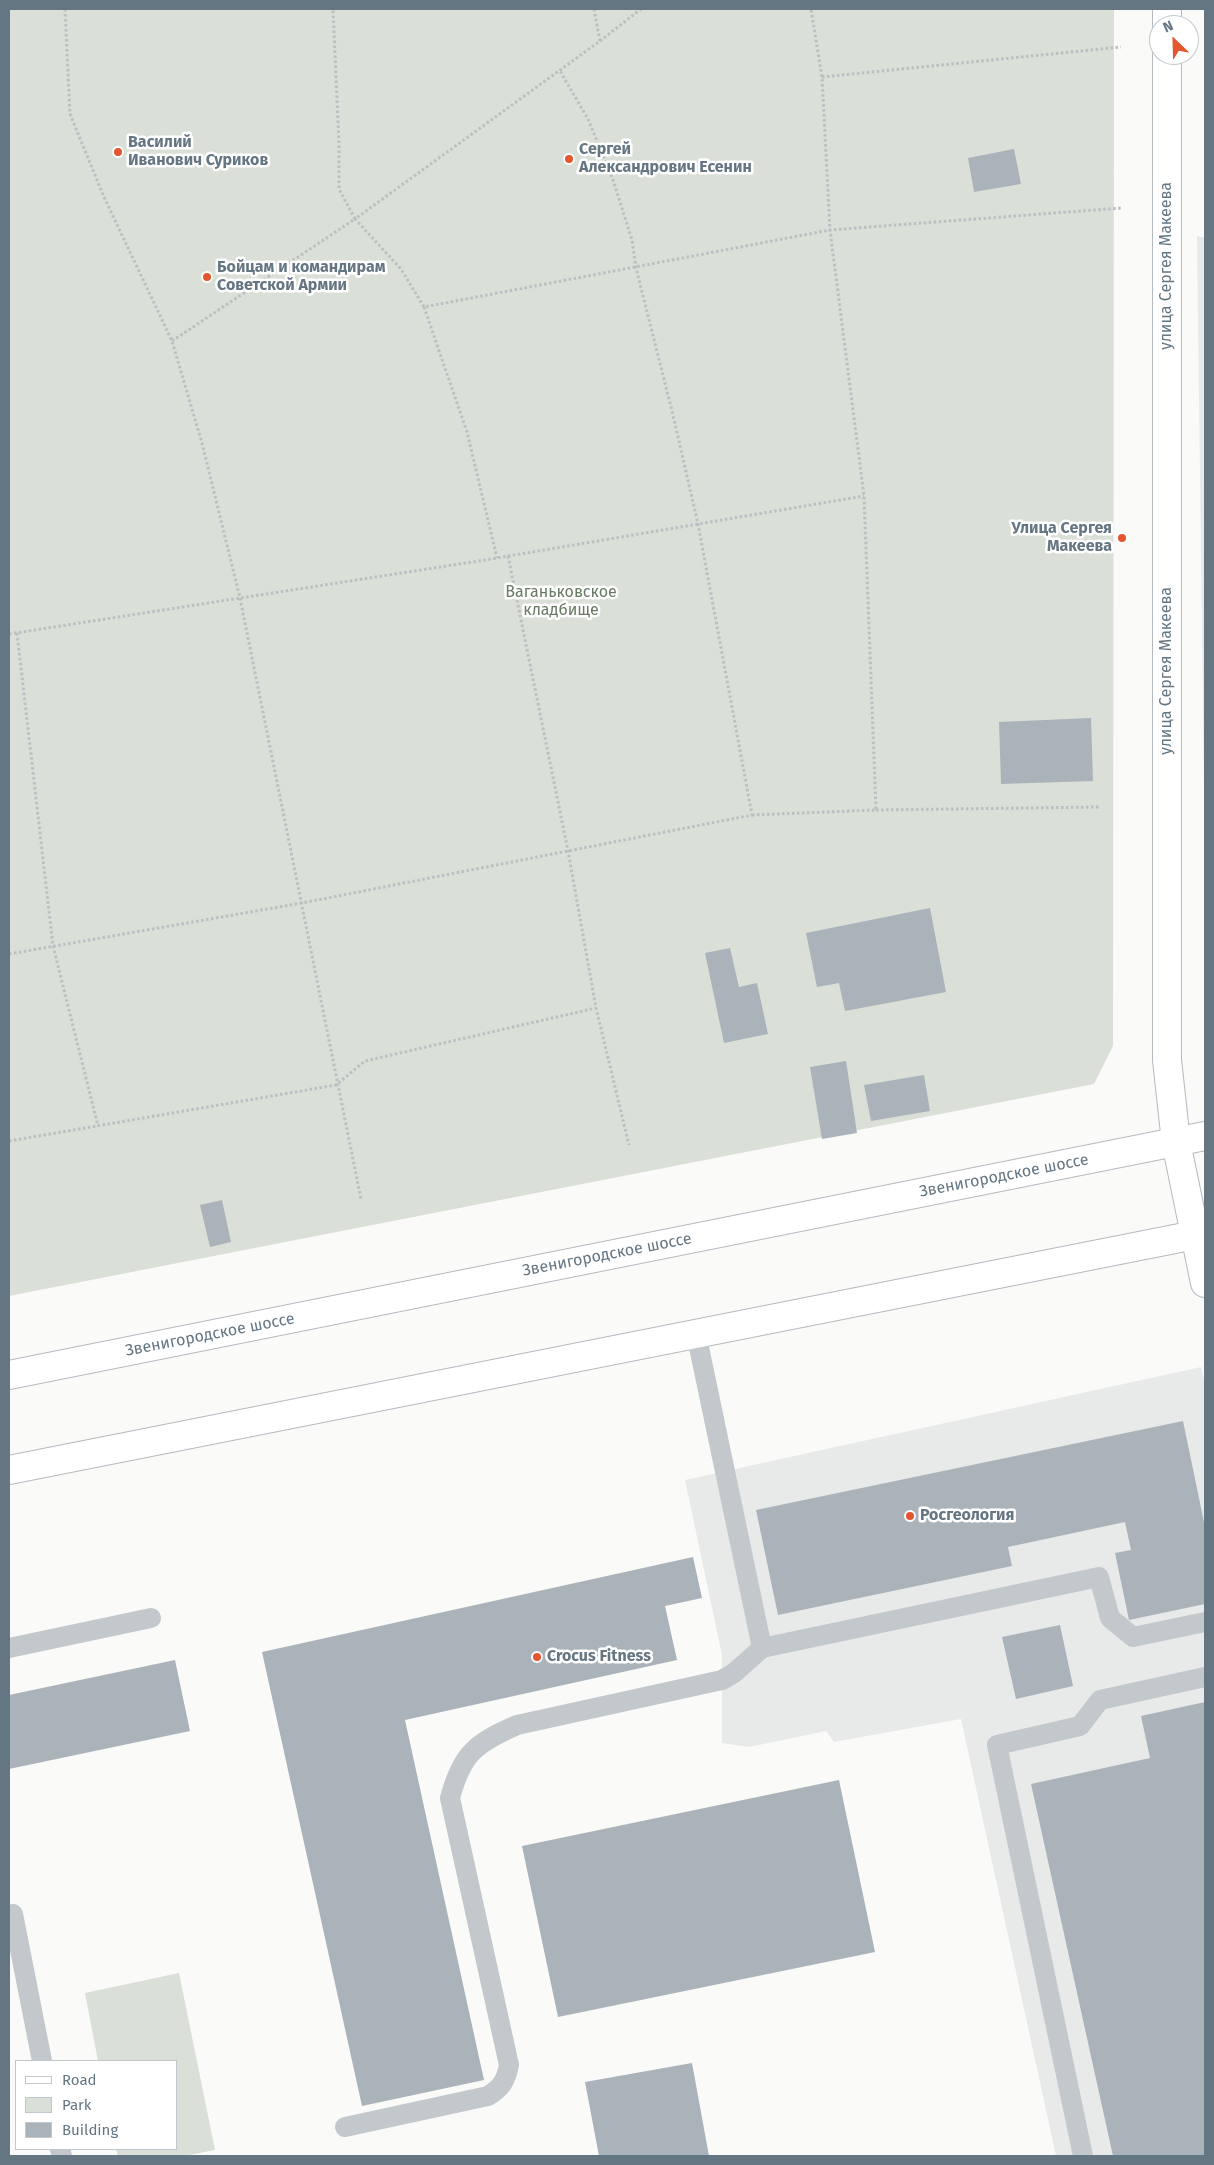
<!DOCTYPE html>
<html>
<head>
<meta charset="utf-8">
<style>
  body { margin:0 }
  #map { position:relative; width:1214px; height:2165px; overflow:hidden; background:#fafaf8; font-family:"Fira Sans",sans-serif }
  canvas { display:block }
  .frame { position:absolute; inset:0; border:10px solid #657683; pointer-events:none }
  .legend { position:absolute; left:15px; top:2060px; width:162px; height:90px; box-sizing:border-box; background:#fff; border:1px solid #c1c8cd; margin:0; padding:6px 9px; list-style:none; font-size:15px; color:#657683 }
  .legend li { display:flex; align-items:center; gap:10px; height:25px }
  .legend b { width:25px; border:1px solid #c1c8cd }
  .north { position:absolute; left:1149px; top:15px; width:50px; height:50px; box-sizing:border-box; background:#fff; border:1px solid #c1c8cd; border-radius:50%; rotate:336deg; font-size:14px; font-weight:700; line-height:20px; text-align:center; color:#657683 }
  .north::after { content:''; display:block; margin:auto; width:18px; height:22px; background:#e4572e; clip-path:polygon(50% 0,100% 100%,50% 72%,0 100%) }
</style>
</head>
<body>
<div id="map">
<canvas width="1214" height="2165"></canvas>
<div class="frame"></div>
<ul class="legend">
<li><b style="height:6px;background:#fff"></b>Road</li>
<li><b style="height:14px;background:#dadfd7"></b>Park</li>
<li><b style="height:14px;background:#aab3b9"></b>Building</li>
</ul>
<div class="north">N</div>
</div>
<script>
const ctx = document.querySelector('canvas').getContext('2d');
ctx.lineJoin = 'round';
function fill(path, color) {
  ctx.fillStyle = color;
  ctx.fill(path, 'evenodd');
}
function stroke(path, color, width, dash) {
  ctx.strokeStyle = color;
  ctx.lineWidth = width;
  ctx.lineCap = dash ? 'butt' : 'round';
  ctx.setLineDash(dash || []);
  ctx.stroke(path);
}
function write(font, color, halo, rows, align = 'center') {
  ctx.font = font + ' "Fira Sans",sans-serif';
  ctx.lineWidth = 5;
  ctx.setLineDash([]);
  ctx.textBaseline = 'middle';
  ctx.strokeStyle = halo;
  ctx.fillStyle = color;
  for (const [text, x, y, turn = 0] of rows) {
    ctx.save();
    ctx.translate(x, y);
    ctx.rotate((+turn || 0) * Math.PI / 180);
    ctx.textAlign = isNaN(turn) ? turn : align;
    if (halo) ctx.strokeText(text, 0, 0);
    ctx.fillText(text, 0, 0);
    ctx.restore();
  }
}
const built = new Path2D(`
  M 1197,236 L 1205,238 L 1205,876 Z
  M 1201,1367 L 1205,1386 L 1205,2156 L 1056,2156 L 961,1719 L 834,1742 L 826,1731 L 749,1747 L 722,1743 L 722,1655 L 685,1480 Z`);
const green = new Path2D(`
  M 9,9 L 1114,9 L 1113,1046 L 1094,1084 L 9,1296 Z
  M 179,1973 L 215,2150 L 184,2156 L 118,2156 L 116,2149 L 176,2149 L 176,2061 L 98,2061 L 85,1993 Z`);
const building = new Path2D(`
  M 1014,149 L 1021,184 L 974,192 L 968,158 Z
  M 1091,718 L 1093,781 L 1001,784 L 999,722 Z
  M 930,908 L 946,992 L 845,1011 L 839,983 L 817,987 L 806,933 Z
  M 730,948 L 739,987 L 757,983 L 768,1034 L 724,1043 L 705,953 Z
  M 846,1061 L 857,1133 L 822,1139 L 810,1067 Z
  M 924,1075 L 930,1111 L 871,1121 L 864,1085 Z
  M 222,1200 L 231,1242 L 210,1247 L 200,1205 Z
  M 1183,1421 L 1205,1527 L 1205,1604 L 1129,1620 L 1115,1553 L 1131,1550 L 1125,1522 L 1008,1547 L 1012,1566 L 778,1615 L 756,1510 Z
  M 693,1557 L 702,1598 L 665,1606 L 677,1660 L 405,1720 L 484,2080 L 362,2106 L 262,1652 Z
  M 1060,1625 L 1073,1686 L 1016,1699 L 1002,1637 Z
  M 175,1660 L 190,1731 L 9,1769 L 9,1695 Z
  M 1205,1702 L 1205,2156 L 1113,2156 L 1031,1784 L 1150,1758 L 1141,1716 Z
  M 839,1780 L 875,1952 L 558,2017 L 522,1846 Z
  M 692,2063 L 709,2156 L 599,2156 L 585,2082 Z`);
const path = new Path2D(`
  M 65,9 L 70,114 L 104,197 L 172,341 L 202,443 L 240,598 L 361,1199
  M 594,9 L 600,41 L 355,219 L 401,269 L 424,307 L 830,230 L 1121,208
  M 600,41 L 641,9
  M 822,77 L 1121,47
  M 424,307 L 467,432 L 497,558
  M 172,341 L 355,219 L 339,189 L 339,144 L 333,9
  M 508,556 L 568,851 L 596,1008 L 629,1145
  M 17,633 L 53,946 L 98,1126
  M 9,634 L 485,560 L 864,496
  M 876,810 L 1100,807
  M 752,815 L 876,810 L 864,496 L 830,230 L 822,77 L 811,9
  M 9,954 L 302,903 L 752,815 L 698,524 L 672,411 L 636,268 L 632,240 L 613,180 L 588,119 L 560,71
  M 9,1141 L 336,1085 L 365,1061 L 596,1008`);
const lane = new Path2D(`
  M 9,1648 L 151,1618
  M 762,1648 L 1099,1577 L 1110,1618 L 1133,1637 L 1205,1622
  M 9,1915 L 13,1914 L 42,2061
  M 345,2127 L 488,2096 C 501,2088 506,2081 509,2065 L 450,1798 C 462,1753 476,1743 517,1725 L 722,1680 L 734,1673 L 762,1648 L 696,1333
  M 60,2149 L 62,2156
  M 1083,2156 L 997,1745 L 1080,1726 L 1100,1700 L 1205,1677`);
const secondary = new Path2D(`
  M 1167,25 L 1167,9
  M 1167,55 L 1167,1060 L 1176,1142 L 1205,1283`);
const primary = new Path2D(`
  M 9,1375 L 1205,1136
  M 9,1470 L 1205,1233`);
const markers = [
  [118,152,5,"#e4572e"],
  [569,159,5,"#e4572e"],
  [207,277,5,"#e4572e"],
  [1122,538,5,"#e4572e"],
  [910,1516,5,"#e4572e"],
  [537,1657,5,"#e4572e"]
];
const poiNames = [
  ["Василий",128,143],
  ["Иванович Суриков",128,161],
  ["Сергей",579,150],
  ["Александрович Есенин",579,168],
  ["Бойцам и командирам",217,268],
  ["Советской Армии",217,286],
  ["Улица Сергея",1112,529,"right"],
  ["Макеева",1112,547,"right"],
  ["Росгеология",920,1516],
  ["Crocus Fitness",547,1657]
];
const streetNames = [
  ["улица Сергея Макеева",1167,266,-90],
  ["улица Сергея Макеева",1167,671,-90],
  ["Звенигородское шоссе",1004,1176,-11],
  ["Звенигородское шоссе",607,1255,-11],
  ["Звенигородское шоссе",210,1335,-11]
];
const parkNames = [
  ["Ваганьковское",561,593],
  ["кладбище",561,611]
];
fill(built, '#e8e9e9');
fill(green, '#dadfd7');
fill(building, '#aab3b9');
stroke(secondary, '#b3babf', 30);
stroke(primary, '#b5babe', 30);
stroke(path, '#bbbfc2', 3, [2.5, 2.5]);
stroke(lane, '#c3c8cc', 20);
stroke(secondary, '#fff', 28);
stroke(primary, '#fff', 28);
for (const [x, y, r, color] of markers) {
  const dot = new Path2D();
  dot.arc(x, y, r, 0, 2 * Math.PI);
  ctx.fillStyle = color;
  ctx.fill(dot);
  stroke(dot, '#fff', 2);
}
write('bold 16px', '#657683', '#fff', poiNames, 'left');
write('16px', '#657683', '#fff', streetNames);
write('16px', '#687a64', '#fff', parkNames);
</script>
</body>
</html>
